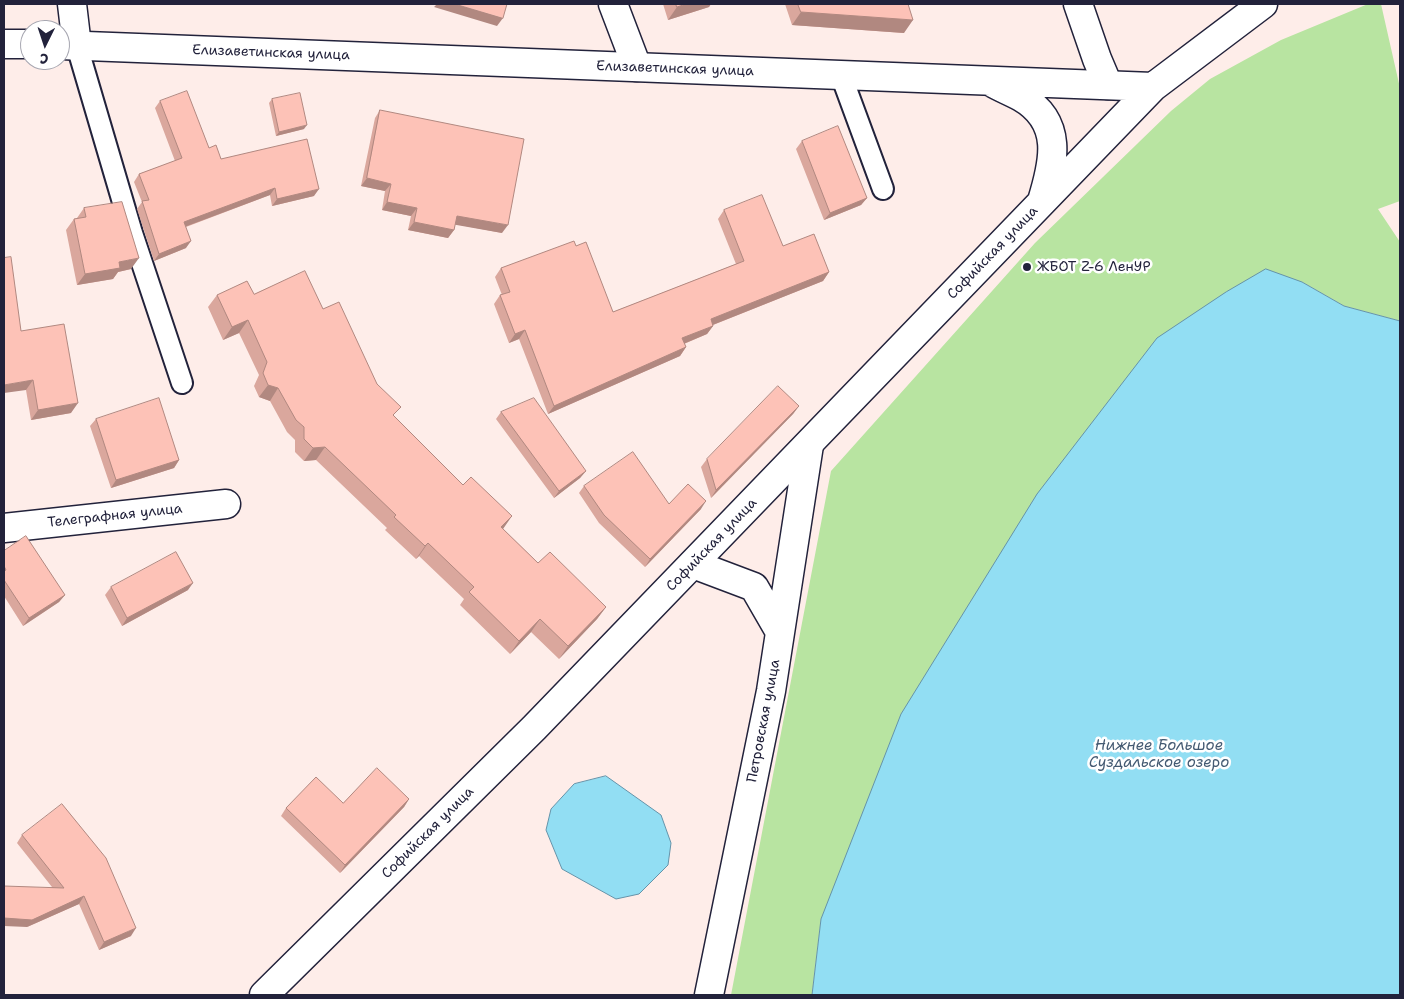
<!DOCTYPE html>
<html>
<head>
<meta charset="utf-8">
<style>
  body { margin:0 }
  #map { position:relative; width:1404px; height:999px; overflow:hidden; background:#feede9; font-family:"Shantell Sans",sans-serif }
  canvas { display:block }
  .frame { position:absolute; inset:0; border:5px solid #22223b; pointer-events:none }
  .north { position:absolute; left:20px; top:20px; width:50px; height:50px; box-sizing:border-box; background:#fff; border:1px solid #a7a7b1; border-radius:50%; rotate:184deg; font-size:14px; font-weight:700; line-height:20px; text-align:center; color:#22223b }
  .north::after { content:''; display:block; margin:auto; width:18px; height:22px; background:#22223b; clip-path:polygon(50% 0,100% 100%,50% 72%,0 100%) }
</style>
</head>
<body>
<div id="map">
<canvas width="1404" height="999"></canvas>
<div class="frame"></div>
<div class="north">С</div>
</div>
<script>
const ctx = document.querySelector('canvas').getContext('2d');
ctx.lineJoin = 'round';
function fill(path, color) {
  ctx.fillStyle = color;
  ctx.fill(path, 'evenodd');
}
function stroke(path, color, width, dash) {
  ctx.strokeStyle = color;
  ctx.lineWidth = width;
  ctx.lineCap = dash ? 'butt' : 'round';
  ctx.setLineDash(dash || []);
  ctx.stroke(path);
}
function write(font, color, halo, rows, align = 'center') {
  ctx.font = font + ' "Shantell Sans",sans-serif';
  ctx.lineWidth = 5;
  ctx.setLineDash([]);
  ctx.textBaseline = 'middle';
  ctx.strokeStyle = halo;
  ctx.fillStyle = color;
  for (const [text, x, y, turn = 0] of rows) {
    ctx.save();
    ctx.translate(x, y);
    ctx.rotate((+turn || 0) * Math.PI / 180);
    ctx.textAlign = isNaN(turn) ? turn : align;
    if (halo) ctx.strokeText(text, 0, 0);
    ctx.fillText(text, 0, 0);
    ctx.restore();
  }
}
const green = new Path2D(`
  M 1368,4 L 1381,4 L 1400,88 L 1400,201 L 1378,209 L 1400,242 L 1400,321 L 1344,306 L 1302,282 L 821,919 L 812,995 L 731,995 L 831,471 L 1035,243 L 1171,111 L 1210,79 L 1281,40 Z`);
const water = new Path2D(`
  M 1266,269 L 1302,282 L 1344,306 L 1400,321 L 1400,995 L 812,995 L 821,919 L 901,714 L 1037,494 L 1157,338 L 1226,292 Z
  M 606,776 L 661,815 L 671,843 L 668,865 L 639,894 L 616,899 L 562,869 L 546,830 L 551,809 L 574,784 Z`);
const lane = new Path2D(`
  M 77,46 L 132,233 L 182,383
  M 841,75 L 883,189`);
const street = new Path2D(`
  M 72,4 L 77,46
  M 613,4 L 637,67
  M 1078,4 L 1097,59 L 1108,85
  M 4,528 L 226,504
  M 693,564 L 754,587 L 780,632
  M 709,995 L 771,691 L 809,445`);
const secondary = new Path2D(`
  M 4,44 L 30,44
  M 60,45 L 1153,87
  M 993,83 C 1002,88 1012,92 1021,97 C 1064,122 1054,162 1042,201
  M 264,995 L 534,728 L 1153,87 L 1263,4`);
const wall = new Path2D(`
  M 663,4 L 711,4 L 709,7 L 668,20 Z
  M 785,4 L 908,4 L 904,33 L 792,25 Z
  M 272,99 L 304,129 L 276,136 L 269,103 Z
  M 160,101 L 221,159 L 314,196 L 272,206 L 270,195 L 186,227 L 186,248 L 154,261 L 137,209 L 142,202 L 134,182 L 139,174 L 175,161 L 155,108 Z
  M 380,110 L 502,233 L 455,224 L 454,230 L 448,238 L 408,230 L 411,216 L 382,210 L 385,191 L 361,186 L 375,118 Z
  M 802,141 L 867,198 L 861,205 L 824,220 L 796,149 Z
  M 84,208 L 131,269 L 118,272 L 113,279 L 77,285 L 66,230 L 74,219 L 77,218 Z
  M 724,210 L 783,246 L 829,272 L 823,281 L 713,325 L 713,326 L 707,334 L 684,344 L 686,347 L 680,356 L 548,414 L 519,339 L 509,343 L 494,304 L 500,295 L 502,295 L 495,277 L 501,268 L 576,246 L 613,312 L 736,264 L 718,219 Z
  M 254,294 L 323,309 L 377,384 L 394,416 L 503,529 L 538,563 L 606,607 L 597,619 L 559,659 L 531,632 L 510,654 L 460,605 L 464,599 L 419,556 L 416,559 L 385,530 L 387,528 L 316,460 L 304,461 L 295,452 L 295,440 L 287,432 L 270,401 L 259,397 L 254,386 L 259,375 L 239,333 L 223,340 L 208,307 L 217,295 Z
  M 21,331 L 71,413 L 31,420 L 26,390 Z
  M 799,406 L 793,414 L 711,498 L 701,467 L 707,459 Z
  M 501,412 L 586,471 L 580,478 L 554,498 L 496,419 Z
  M 96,419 L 179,460 L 174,468 L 111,488 L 90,426 Z
  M 584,486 L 669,504 L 701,509 L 645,567 L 599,523 L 579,493 Z
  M 4,551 L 65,595 L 59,602 L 23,626 L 4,596 Z
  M 111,587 L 188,590 L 122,626 L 105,595 Z
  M 409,799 L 404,807 L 340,873 L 281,816 L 286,808 Z
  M 22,835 L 131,936 L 99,950 L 79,904 L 27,927 L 52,887 L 17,843 Z`);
const shadedWall = new Path2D(`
  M 437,4 L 455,4 L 503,18 L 497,26 L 434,7 Z
  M 686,4 L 711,4 L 709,7 L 668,20 L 677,7 Z
  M 801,12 L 913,20 L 904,33 L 792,25 Z
  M 307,125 L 304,129 L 276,136 L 279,132 Z
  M 367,178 L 391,184 L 385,191 L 361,186 Z
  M 275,188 L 270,195 L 179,229 L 184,222 Z
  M 319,189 L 314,196 L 272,206 L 277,199 Z
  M 867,198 L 861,205 L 824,220 L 830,213 Z
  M 387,202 L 417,208 L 411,216 L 382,210 Z
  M 457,216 L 508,225 L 502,233 L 451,224 Z
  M 414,222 L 454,230 L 448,238 L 408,230 Z
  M 191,241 L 186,248 L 154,261 L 159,254 Z
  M 139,258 L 131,269 L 118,272 L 113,279 L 77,285 L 85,274 L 119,262 Z
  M 829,272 L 823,281 L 705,328 L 711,319 Z
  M 248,320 L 239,333 L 223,340 L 232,327 Z
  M 713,326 L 707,334 L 676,347 L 682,338 Z
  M 525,330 L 519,339 L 509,343 L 515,334 Z
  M 686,347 L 680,356 L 548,414 L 554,406 Z
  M 33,380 L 26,390 L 4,393 L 4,385 Z
  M 268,385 L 278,388 L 270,401 L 259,397 Z
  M 78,403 L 71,413 L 31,420 L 38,410 Z
  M 799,406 L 793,414 L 711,498 L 716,490 Z
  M 325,447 L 316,460 L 304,461 L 313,448 Z
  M 179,460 L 174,468 L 111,488 L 116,480 Z
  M 586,471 L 580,478 L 554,498 L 559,491 Z
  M 706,501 L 701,509 L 645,567 L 650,559 Z
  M 512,516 L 503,529 L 501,527 Z
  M 428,543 L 419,556 L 416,559 L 425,546 Z
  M 193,583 L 188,590 L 122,626 L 127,618 Z
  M 65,595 L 59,602 L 23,626 L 29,618 Z
  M 606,607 L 597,619 L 559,659 L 568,646 Z
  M 540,619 L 531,632 L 510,654 L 519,641 Z
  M 409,799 L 404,807 L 340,873 L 345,865 Z
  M 84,896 L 79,904 L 27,927 L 4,926 L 4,918 Z
  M 136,928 L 131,936 L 99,950 L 104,942 Z`);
const building = new Path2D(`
  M 455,4 L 507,4 L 503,18 Z
  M 676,4 L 686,4 L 677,7 Z
  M 798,4 L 908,4 L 913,20 L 801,12 Z
  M 187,91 L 209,148 L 216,145 L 221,159 L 307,139 L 319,189 L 277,199 L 275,188 L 184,222 L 191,241 L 159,254 L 142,201 L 149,200 L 139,174 L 182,158 L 160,101 Z
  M 300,93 L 307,125 L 279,132 L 272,99 Z
  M 380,110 L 524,139 L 508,225 L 457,216 L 454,230 L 414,222 L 417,208 L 387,202 L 391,184 L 367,178 Z
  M 838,126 L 867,198 L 830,213 L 802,141 Z
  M 762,195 L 783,246 L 814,234 L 829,272 L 711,319 L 713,326 L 682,338 L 686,347 L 554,406 L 525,330 L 515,334 L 500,295 L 510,292 L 501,268 L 574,241 L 576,246 L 586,242 L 613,312 L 744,261 L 724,210 Z
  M 122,202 L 139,258 L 119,262 L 120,268 L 85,274 L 74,219 L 86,217 L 84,208 Z
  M 11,257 L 21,331 L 64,324 L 78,403 L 38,410 L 33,380 L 4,385 L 4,258 Z
  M 305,271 L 323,309 L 339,302 L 377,384 L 401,407 L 393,415 L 463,485 L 471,477 L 512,516 L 501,527 L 538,563 L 550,552 L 606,607 L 568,646 L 540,619 L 519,641 L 469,592 L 474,587 L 428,543 L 425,546 L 394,517 L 396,515 L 325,447 L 313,448 L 304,439 L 304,427 L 296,420 L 278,388 L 268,385 L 263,373 L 267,362 L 248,320 L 232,327 L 217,295 L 247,281 L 254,294 Z
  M 778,386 L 799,406 L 716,490 L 707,459 Z
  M 159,398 L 179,460 L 116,480 L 96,419 Z
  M 534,398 L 586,471 L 559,491 L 501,412 Z
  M 633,452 L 669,504 L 688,484 L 706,501 L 650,559 L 604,515 L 584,486 Z
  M 26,536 L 65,595 L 29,618 L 4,580 L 4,571 L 6,570 L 4,566 L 4,551 Z
  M 176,552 L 193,583 L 127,618 L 111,587 Z
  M 377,768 L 409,799 L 345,865 L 286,808 L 316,777 L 343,803 Z
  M 62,804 L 106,858 L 136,928 L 104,942 L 84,896 L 32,920 L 4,918 L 4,886 L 64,888 L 22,835 Z`);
const markers = [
  [1027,267,5,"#22223b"]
];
const streetNames = [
  ["Елизаветинская улица",271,53,2],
  ["Елизаветинская улица",675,69,2],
  ["Софийская улица",993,253,-46],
  ["Телеграфная улица",115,516,-6],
  ["Софийская улица",712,545,-46],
  ["Петровская улица",764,721,-79],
  ["Софийская улица",428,833,-45]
];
const poiNames = [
  ["ЖБОТ Z-6 ЛенУР",1037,267]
];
const waterNames = [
  ["Нижнее Большое",1159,746],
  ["Суздальское озеро",1159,763]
];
fill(green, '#b8e4a1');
fill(water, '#92def3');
stroke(water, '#6593a9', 1);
stroke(lane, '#22223b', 24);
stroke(street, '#22223b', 31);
stroke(secondary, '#22223b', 31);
stroke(lane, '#fff', 20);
stroke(street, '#fff', 28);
stroke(secondary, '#fff', 28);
fill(wall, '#daa79d');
fill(shadedWall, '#b18880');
fill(building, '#fdc2b7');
stroke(building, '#b18880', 1);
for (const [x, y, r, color] of markers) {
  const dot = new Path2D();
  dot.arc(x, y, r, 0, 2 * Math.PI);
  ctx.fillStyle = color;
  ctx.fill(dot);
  stroke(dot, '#fff', 2);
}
write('14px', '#22223b', '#fff', streetNames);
write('14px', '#22223b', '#fff', poiNames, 'left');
write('italic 15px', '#445a72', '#fff', waterNames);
</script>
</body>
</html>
